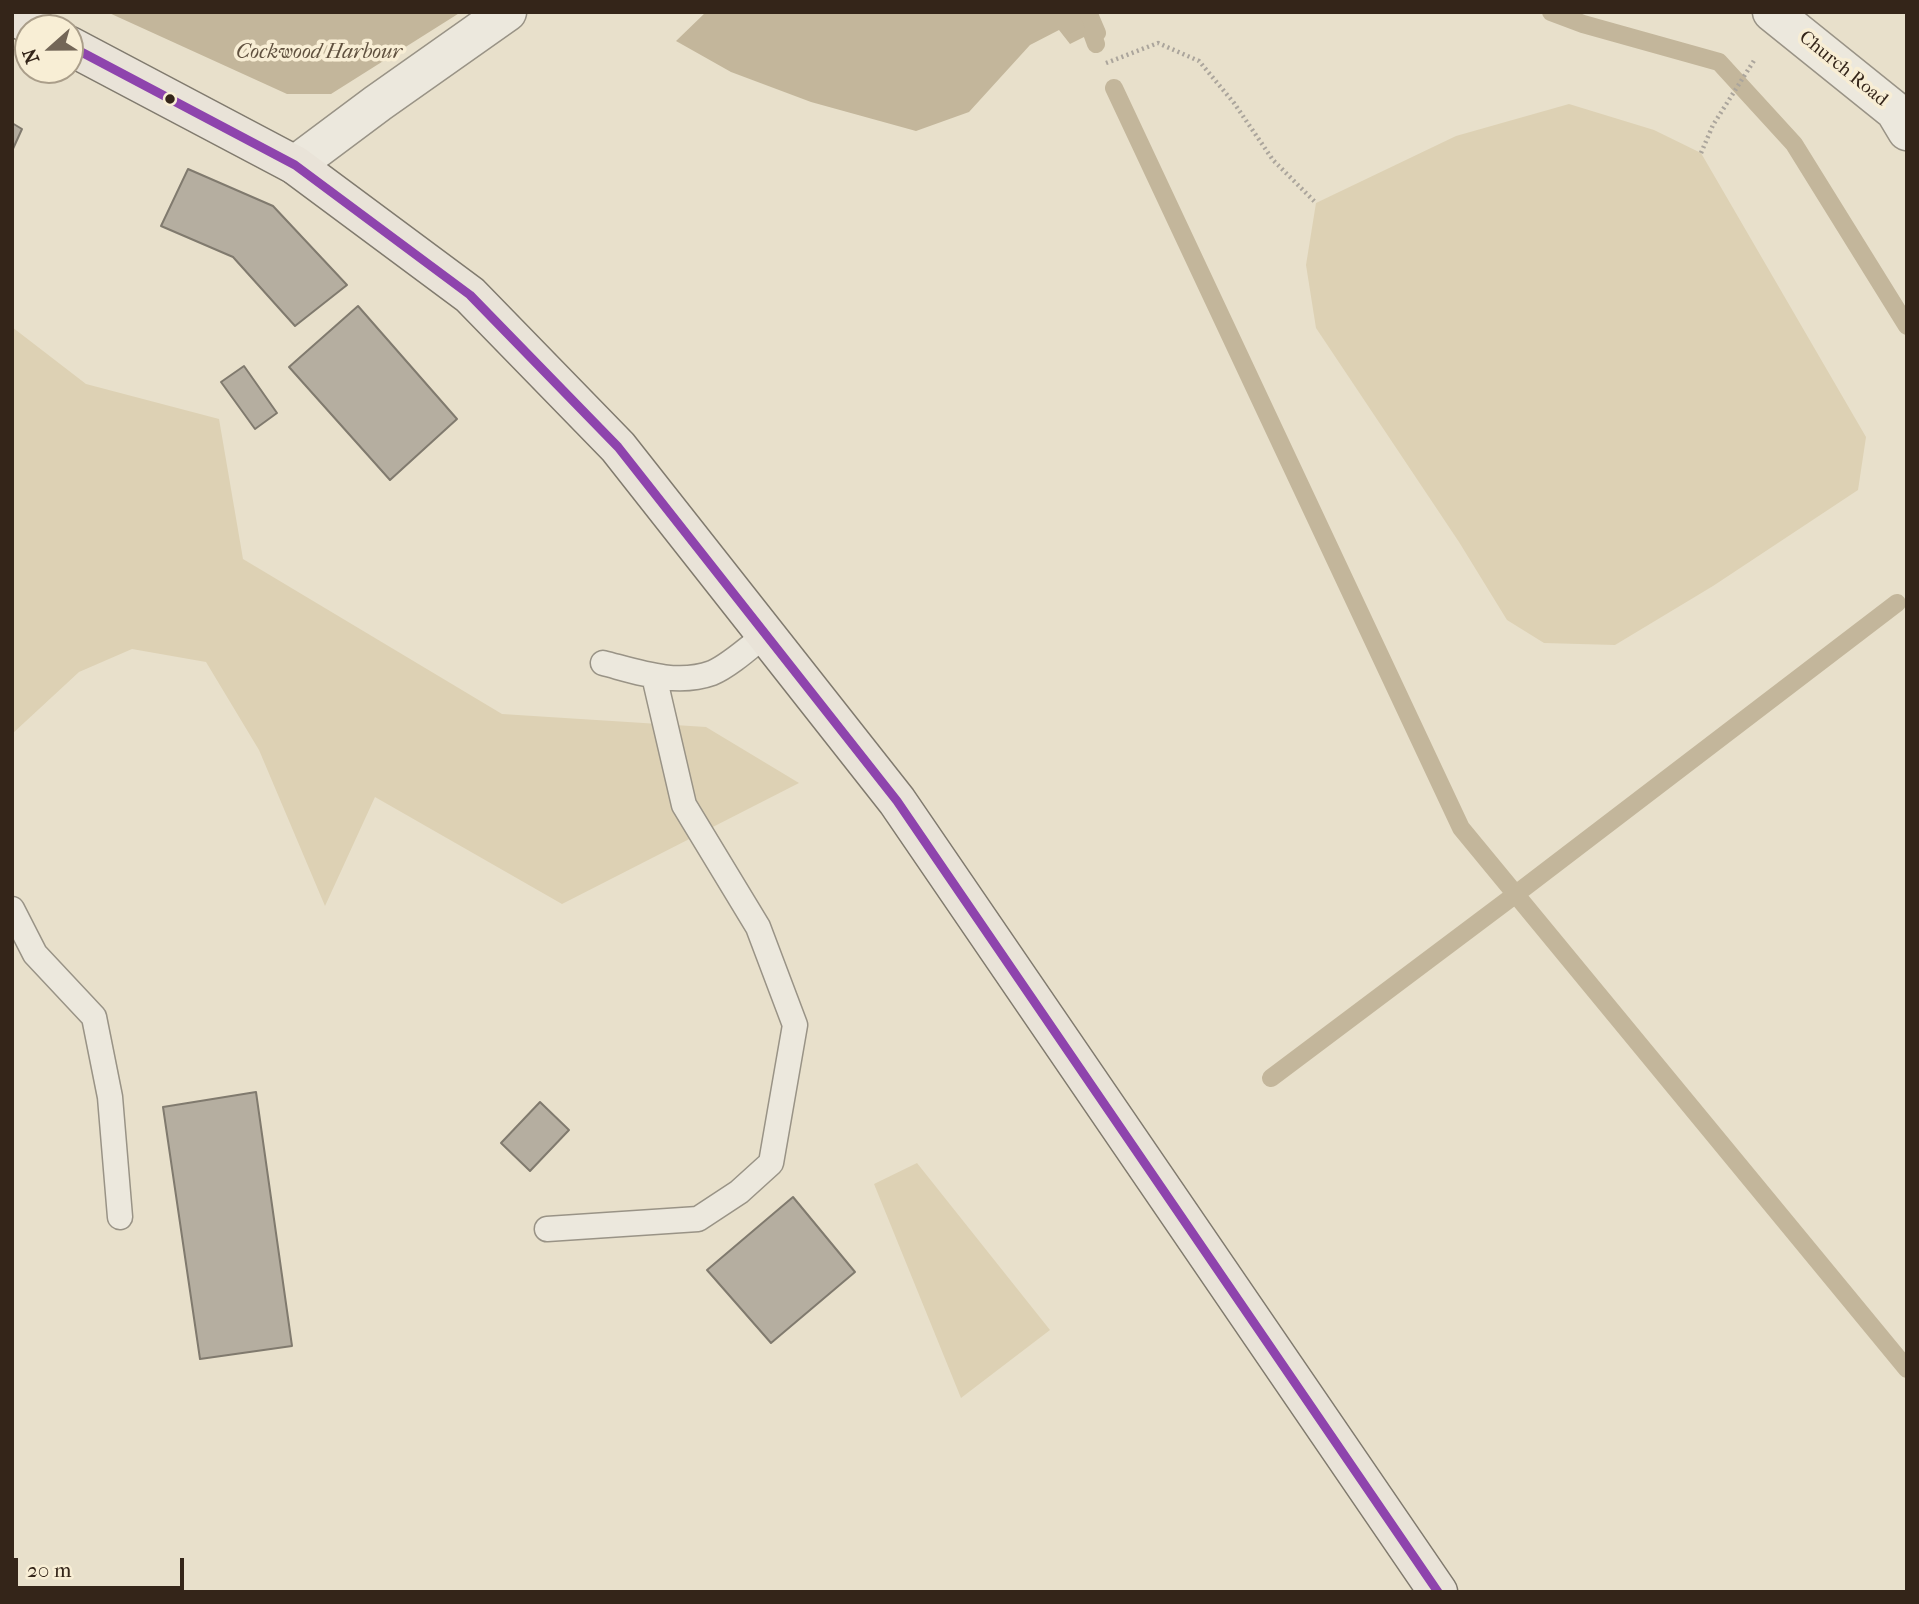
<!DOCTYPE html>
<html>
<head>
<meta charset="utf-8">
<style>
  body { margin:0 }
  #map { position:relative; width:1919px; height:1604px; overflow:hidden; background:#e8e0cb; font-family:"IM FELL French Canon",serif }
  canvas { display:block }
  .frame { position:absolute; inset:0; border:14px solid #342519; pointer-events:none }
  .north { position:absolute; left:14px; top:14px; width:70px; height:70px; box-sizing:border-box; background:#f8eed5; border:2px solid #aa9e8a; border-radius:50%; rotate:249deg; font-size:19px; font-weight:700; line-height:28px; text-align:center; color:#342519 }
  .north::after { content:''; display:block; margin:auto; width:24px; height:32px; background:#736657; clip-path:polygon(50% 0,100% 100%,50% 72%,0 100%) }
  .scale { position:absolute; left:14px; top:1558px; width:170px; height:32px; box-sizing:border-box; border:4px solid #342519; border-top:0; padding-left:9px; font-size:21px; line-height:24px; white-space:nowrap; color:#342519; -webkit-text-stroke:5px #f8eed5; paint-order:stroke }
</style>
</head>
<body>
<div id="map">
<canvas width="1919" height="1604"></canvas>
<div class="frame"></div>
<div class="north">N</div>
<div class="scale">20 m</div>
</div>
<script>
const ctx = document.querySelector('canvas').getContext('2d');
ctx.lineJoin = 'round';
function fill(path, color) {
  ctx.fillStyle = color;
  ctx.fill(path, 'evenodd');
}
function stroke(path, color, width, dash) {
  ctx.strokeStyle = color;
  ctx.lineWidth = width;
  ctx.lineCap = dash ? 'butt' : 'round';
  ctx.setLineDash(dash || []);
  ctx.stroke(path);
}
function write(font, color, halo, rows, align = 'center') {
  ctx.font = font + ' "IM FELL French Canon",serif';
  ctx.lineWidth = 7;
  ctx.setLineDash([]);
  ctx.textBaseline = 'middle';
  ctx.strokeStyle = halo;
  ctx.fillStyle = color;
  for (const [text, x, y, turn = 0] of rows) {
    ctx.save();
    ctx.translate(x, y);
    ctx.rotate((+turn || 0) * Math.PI / 180);
    ctx.textAlign = isNaN(turn) ? turn : align;
    if (halo) ctx.strokeText(text, 0, 0);
    ctx.fillText(text, 0, 0);
    ctx.restore();
  }
}
const green = new Path2D(`
  M 1569,104 L 1654,130 L 1701,153 L 1866,437 L 1858,490 L 1713,586 L 1615,645 L 1544,643 L 1507,620 L 1459,542 L 1316,328 L 1306,265 L 1316,203 L 1456,136 Z
  M 12,327 L 86,384 L 219,419 L 243,559 L 502,714 L 706,727 L 799,783 L 562,904 L 375,797 L 325,906 L 259,750 L 206,662 L 132,649 L 79,672 L 12,734 Z
  M 917,1163 L 1050,1330 L 961,1398 L 874,1184 Z`);
const water = new Path2D(`
  M 107,12 L 461,12 L 331,94 L 287,94 Z
  M 706,12 L 1088,12 L 1097,33 L 1092,33 L 1070,44 L 1059,30 L 1030,45 L 969,112 L 916,131 L 811,102 L 731,72 L 676,41 Z`);
const stream = new Path2D(`
  M 1088,12 L 1097,33 L 1092,33 L 1096,44
  M 1551,12 L 1583,24 L 1719,62 L 1794,144 L 1907,326
  M 1114,88 L 1461,828 L 1907,1369
  M 1271,1078 L 1516,894 L 1897,603`);
const building = new Path2D(`
  M 12,123 L 22,129 L 12,151 Z
  M 188,169 L 273,206 L 347,285 L 295,326 L 233,257 L 161,226 Z
  M 358,306 L 457,419 L 390,480 L 289,367 Z
  M 244,366 L 277,413 L 255,429 L 221,382 Z
  M 256,1092 L 292,1346 L 200,1359 L 163,1107 Z
  M 540,1102 L 569,1130 L 530,1171 L 501,1143 Z
  M 793,1197 L 855,1272 L 771,1343 L 707,1270 Z`);
const path = new Path2D(`
  M 1106,63 L 1158,43 L 1199,61 L 1234,103 L 1273,160 L 1316,203
  M 1701,153 L 1713,125 L 1755,59`);
const service = new Path2D(`
  M 603,663 C 638,672 676,686 712,673 C 729,666 751,646 766,634
  M 12,909 L 35,954 L 94,1017 L 110,1097 L 120,1217
  M 547,1229 L 698,1219 L 739,1192 L 771,1163 L 795,1025 L 758,927 L 684,805 L 654,676`);
const minor = new Path2D(`
  M 1772,12 L 1895,111 L 1907,131`);
const tertiary = new Path2D(`
  M 295,165 L 378,103 L 507,12`);
const primary = new Path2D(`
  M 12,15 L 36,28
  M 70,46 L 295,165 L 470,295 L 618,447 L 897,801 L 1438,1592`);
const bus1 = new Path2D(`
  M 70,46 L 295,165 L 470,295 L 618,447 L 897,801 L 1438,1592`);
const markers = [
  [170,99,6,"#342519"]
];
const streetNames = [
  ["Church Road",1843,69,39]
];
const waterNames = [
  ["Cockwood Harbour",319,53]
];
fill(green, '#ddd1b4');
fill(water, '#c3b69b');
stroke(stream, '#c3b69b', 18);
fill(building, '#b5aea0');
stroke(building, '#807a6e', 2);
stroke(service, '#999386', 27);
stroke(minor, '#999386', 41);
stroke(tertiary, '#999386', 41);
stroke(primary, '#807a6e', 41);
stroke(path, '#aba59c', 4.5, [2, 3.5]);
stroke(service, '#ece8dd', 24);
stroke(minor, '#ece8dd', 38);
stroke(tertiary, '#ece8dd', 38);
stroke(primary, '#e9e3d8', 38);
stroke(bus1, '#8e44ad', 9);
for (const [x, y, r, color] of markers) {
  const dot = new Path2D();
  dot.arc(x, y, r, 0, 2 * Math.PI);
  ctx.fillStyle = color;
  ctx.fill(dot);
  stroke(dot, '#f8eed5', 2.5);
}
write('19px', '#342519', '#f8eed5', streetNames);
write('italic 21px', '#60513f', '#f8eed5', waterNames);
</script>
</body>
</html>
